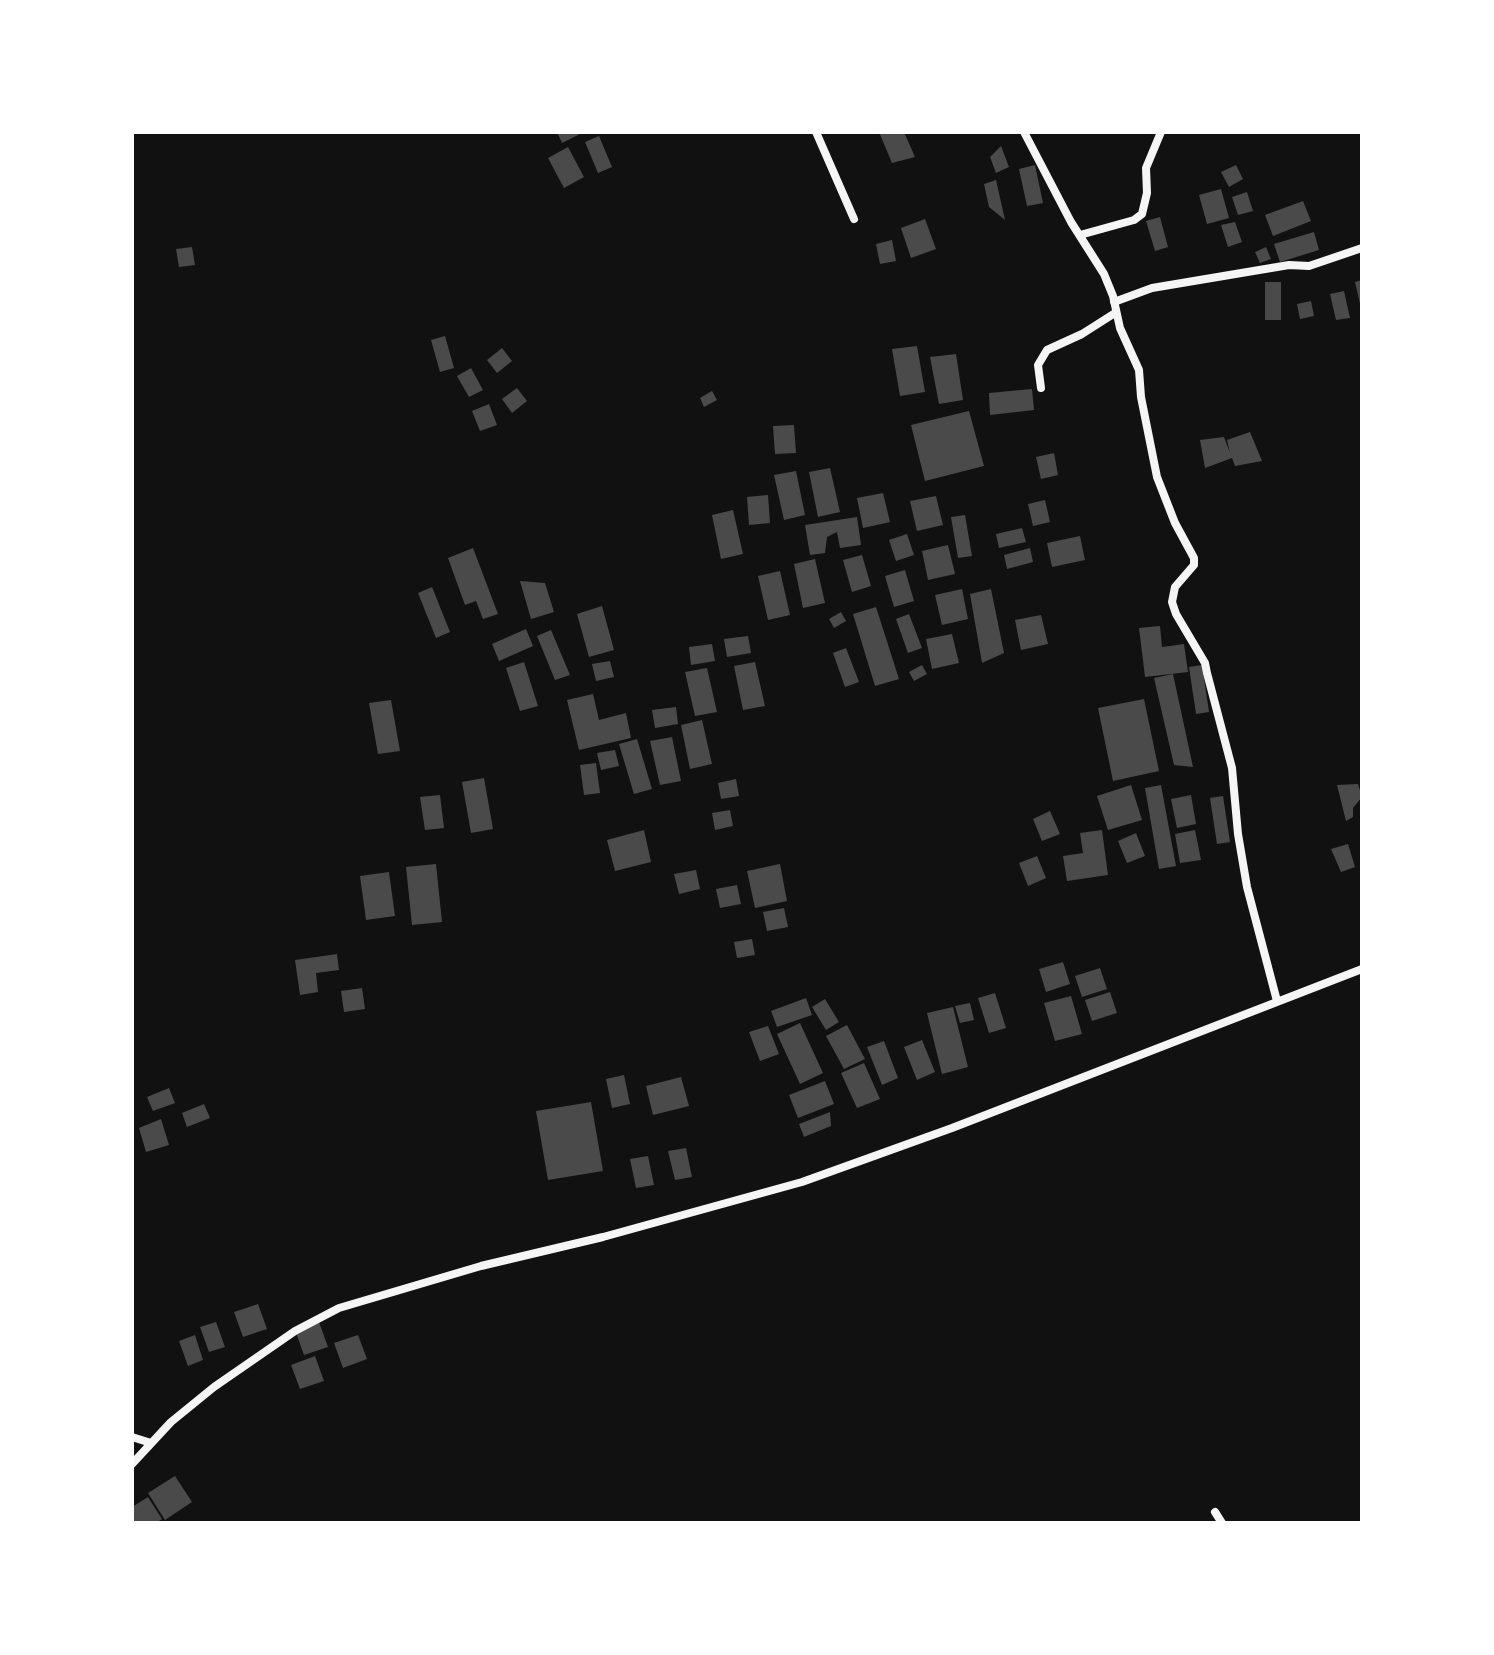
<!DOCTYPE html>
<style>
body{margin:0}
#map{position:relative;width:1494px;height:1655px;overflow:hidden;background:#111;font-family:"Work Sans",sans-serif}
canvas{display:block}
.frame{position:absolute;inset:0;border:134px solid #fff;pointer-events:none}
</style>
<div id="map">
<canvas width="1494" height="1655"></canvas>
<div class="frame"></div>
</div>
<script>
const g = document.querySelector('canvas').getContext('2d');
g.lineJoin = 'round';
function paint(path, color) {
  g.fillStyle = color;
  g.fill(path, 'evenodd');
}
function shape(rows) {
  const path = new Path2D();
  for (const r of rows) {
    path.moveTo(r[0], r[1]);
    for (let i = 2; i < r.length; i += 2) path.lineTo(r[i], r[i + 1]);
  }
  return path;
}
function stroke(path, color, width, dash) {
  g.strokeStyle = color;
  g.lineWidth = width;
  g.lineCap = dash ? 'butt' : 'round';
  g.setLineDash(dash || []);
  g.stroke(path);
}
paint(shape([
 [557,132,584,132,562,143],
 [879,132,904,132,915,157,892,163],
 [599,136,612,167,598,173,585,142],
 [1001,146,1009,167,996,173,990,157],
 [568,147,584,177,564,188,548,158],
 [1035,165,1043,203,1027,206,1019,169],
 [1236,165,1243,179,1229,187,1221,172],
 [996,180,1005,220,989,207,984,184],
 [1221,189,1229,218,1207,224,1199,195],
 [1247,192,1253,211,1238,215,1232,197],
 [1303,201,1311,221,1273,236,1265,215],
 [1160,217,1168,247,1155,251,1146,221],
 [925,219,936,249,911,258,901,228],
 [1235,222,1242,242,1228,247,1221,225],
 [1314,232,1319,250,1280,262,1274,244],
 [892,240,896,261,880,264,876,244],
 [192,247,195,265,179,267,176,249],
 [1266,247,1271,259,1260,263,1255,252],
 [1362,280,1362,308,1361,308,1355,282],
 [1265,282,1281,282,1281,320,1265,320],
 [1344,291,1350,318,1336,320,1330,294],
 [1311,301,1314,316,1300,319,1297,304],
 [445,336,454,368,440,372,431,340],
 [917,346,925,392,900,396,892,349],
 [502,348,512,361,497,373,487,360],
 [956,354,963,400,939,404,930,357],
 [471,368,483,390,469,397,457,376],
 [517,388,527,401,512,413,502,399],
 [1032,389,1034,410,990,415,989,393],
 [712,391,717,400,704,407,700,398],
 [489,404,497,425,480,431,472,411],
 [969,411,984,466,925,481,911,425],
 [794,425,796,453,775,454,773,426],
 [1250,432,1262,461,1235,466,1232,458,1205,468,1200,440,1224,437,1230,453,1227,440],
 [1054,453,1058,475,1041,479,1036,457],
 [830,468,840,512,818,517,809,472],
 [796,471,805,515,784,520,774,475],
 [883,493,890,522,863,528,857,498],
 [768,495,770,523,749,525,747,497],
 [936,496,943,525,917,531,910,501],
 [1045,500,1050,522,1033,526,1028,504],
 [733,510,743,554,721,559,712,515],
 [965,515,972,556,958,558,951,517],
 [857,517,861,545,840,548,837,532,827,537,825,553,810,555,805,525],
 [1022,528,1026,542,999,548,996,534],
 [907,534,914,555,896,561,889,540],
 [1080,536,1085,560,1052,567,1047,543],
 [948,545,955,574,928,580,922,551],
 [473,548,498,614,483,619,476,601,465,605,448,558],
 [1030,548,1033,562,1007,569,1004,555],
 [862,555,871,586,852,592,843,560],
 [815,559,825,603,803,608,794,564],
 [905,570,914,601,894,607,885,576],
 [780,571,790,615,768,620,758,576],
 [520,581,545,583,554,612,531,619],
 [432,587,450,632,436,638,418,593],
 [962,589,968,619,942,625,935,595],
 [991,589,1004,653,982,663,970,594],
 [602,606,614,650,589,657,577,614],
 [876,607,899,679,875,686,853,614],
 [841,612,846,621,834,628,829,619],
 [909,614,922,648,908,653,896,619],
 [1041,615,1048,644,1021,650,1015,620],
 [1160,626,1162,647,1184,644,1188,672,1145,677,1139,628],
 [526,629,533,646,499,661,492,644],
 [551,630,570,675,555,680,537,636],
 [952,634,959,663,932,669,926,639],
 [748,636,751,653,727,657,724,639],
 [712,644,715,661,691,665,689,647],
 [846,648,859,682,845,687,833,653],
 [610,661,614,677,596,681,592,664],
 [524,662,538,706,520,711,506,668],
 [755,662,765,706,743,710,734,666],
 [922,665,927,674,914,681,909,672],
 [1202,665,1209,712,1196,714,1189,667],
 [707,668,717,712,695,716,685,672],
 [1173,674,1193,767,1174,765,1154,678],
 [593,694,599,720,626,713,631,738,579,750,567,700],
 [1144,699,1159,771,1113,781,1098,708],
 [391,700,400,751,378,754,369,703],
 [676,707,678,724,655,728,652,710],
 [702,720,712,764,690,769,681,725],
 [672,737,681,781,660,785,650,741],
 [637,739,652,789,634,794,619,744],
 [615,750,619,766,601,770,597,753],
 [596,763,600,793,584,795,580,765],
 [484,778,493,829,471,833,462,782],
 [736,779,739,796,721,799,718,783],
 [1358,784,1362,797,1353,808,1353,817,1346,821,1337,785],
 [1131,785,1142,820,1108,830,1097,796],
 [1161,785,1176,866,1159,869,1145,788],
 [440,795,444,828,425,830,420,797],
 [1191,795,1196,824,1177,828,1171,799],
 [1223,796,1230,842,1217,844,1210,798],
 [730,810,733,826,715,830,712,813],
 [1050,811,1060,834,1042,841,1033,819],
 [644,830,651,862,615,871,607,840],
 [1102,830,1108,875,1067,881,1063,856,1083,853,1080,833],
 [1195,830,1201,860,1180,863,1175,834],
 [1136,833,1145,856,1127,863,1118,841],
 [1348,844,1355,867,1341,872,1331,849],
 [1037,856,1046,878,1028,886,1019,863],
 [436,864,442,922,412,925,406,867],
 [780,864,787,901,755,908,747,871],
 [696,870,700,889,679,894,674,874],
 [389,872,395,916,366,920,360,876],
 [737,885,741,904,720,908,716,889],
 [784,908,788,927,767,931,763,912],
 [752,939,755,955,737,958,734,942],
 [337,954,339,970,316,973,318,992,300,995,295,960],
 [1063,962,1070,984,1046,992,1039,969],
 [1100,968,1107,989,1082,997,1075,976],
 [362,988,365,1009,344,1012,341,991],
 [1110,992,1117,1013,1092,1021,1085,1000],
 [995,993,1006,1028,989,1033,978,998],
 [1071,996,1082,1034,1055,1041,1044,1003],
 [806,998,812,1015,777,1027,771,1011],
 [825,999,839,1022,826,1030,812,1007],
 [970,1003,974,1020,960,1023,955,1006],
 [953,1007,968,1067,942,1074,927,1013],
 [800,1023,823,1073,800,1084,777,1034],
 [847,1025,865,1059,844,1069,826,1036],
 [768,1026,779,1054,760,1061,749,1032],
 [922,1040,935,1072,917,1080,904,1047],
 [884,1041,898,1078,882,1085,867,1047],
 [864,1063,880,1099,857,1108,841,1073],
 [624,1075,630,1104,612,1108,606,1079],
 [681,1077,689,1106,653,1115,646,1086],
 [825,1081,834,1104,798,1118,789,1095],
 [169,1088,175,1103,153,1111,147,1097],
 [591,1102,603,1171,548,1180,536,1111],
 [204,1104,210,1118,187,1127,182,1113],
 [830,1112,831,1126,804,1137,799,1124],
 [161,1119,169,1145,146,1152,139,1128],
 [686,1148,692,1177,675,1180,668,1151],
 [648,1156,654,1185,636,1188,630,1159],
 [258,1304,267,1329,243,1337,234,1312],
 [216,1322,225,1347,209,1352,200,1327],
 [319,1322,328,1347,304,1355,295,1330],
 [195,1335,203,1360,188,1366,179,1341],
 [358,1335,367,1359,343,1368,334,1343],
 [315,1356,324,1381,300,1389,291,1365],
 [175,1476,192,1502,165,1520,148,1493],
 [148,1497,162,1519,156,1523,132,1523,132,1507]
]), '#4a4a4a');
stroke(shape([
 [816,132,854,219],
 [1024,132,1071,222,1104,274,1113,296,1120,328,1139,370,1141,397,1157,477,1175,523,1194,558,1194,565,1175,587,1172,602,1176,614,1205,663,1207,673,1232,768,1238,834,1247,887,1277,1001],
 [1080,235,1134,220,1142,214,1147,193,1146,168,1161,132],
 [1114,302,1152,288,1289,265,1309,266,1362,248],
 [1041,388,1038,365,1047,350,1082,334,1115,313],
 [132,1437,151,1443],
 [132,1464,171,1422,214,1387,295,1331,339,1308,481,1266,603,1237,802,1182,952,1128,1362,969],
 [1215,1512,1222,1523]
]), '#f5f5f5', 8);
</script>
